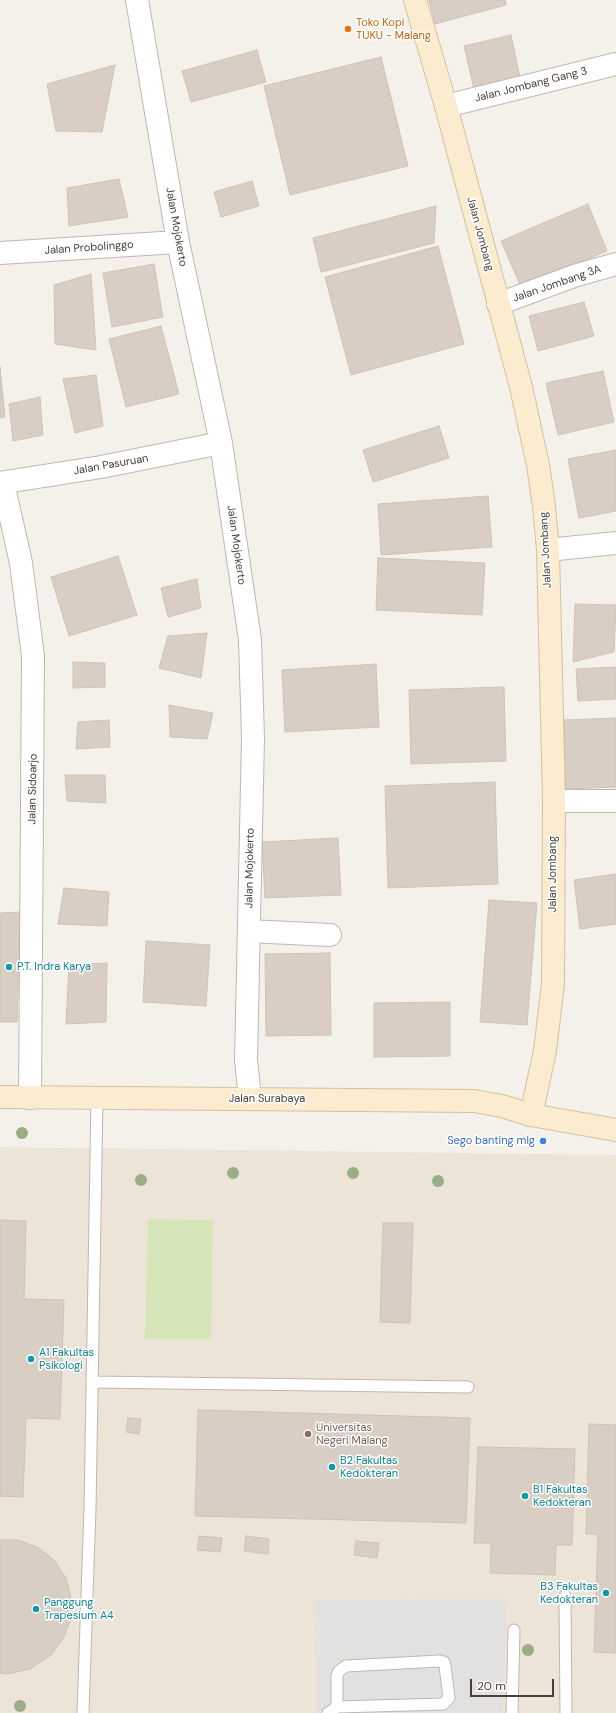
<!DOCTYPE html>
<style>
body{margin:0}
#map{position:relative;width:616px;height:1713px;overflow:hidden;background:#f4f1eb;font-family:"DM Sans",sans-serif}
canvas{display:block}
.scale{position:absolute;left:470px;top:1679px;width:84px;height:18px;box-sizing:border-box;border:2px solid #484139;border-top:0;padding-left:5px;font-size:12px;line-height:14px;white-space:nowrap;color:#484139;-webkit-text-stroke:3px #fff;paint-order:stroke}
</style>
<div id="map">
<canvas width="616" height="1713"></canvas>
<div class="scale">20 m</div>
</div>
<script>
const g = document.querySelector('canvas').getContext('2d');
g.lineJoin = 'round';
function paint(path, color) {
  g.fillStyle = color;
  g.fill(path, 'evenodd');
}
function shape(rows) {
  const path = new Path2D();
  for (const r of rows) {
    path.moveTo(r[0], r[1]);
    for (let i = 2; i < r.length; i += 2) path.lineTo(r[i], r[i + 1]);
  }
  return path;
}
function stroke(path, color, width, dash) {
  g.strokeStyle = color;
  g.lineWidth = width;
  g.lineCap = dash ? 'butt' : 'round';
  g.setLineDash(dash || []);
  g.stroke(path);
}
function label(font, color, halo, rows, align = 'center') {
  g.font = font + ' "DM Sans",sans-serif';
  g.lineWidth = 3;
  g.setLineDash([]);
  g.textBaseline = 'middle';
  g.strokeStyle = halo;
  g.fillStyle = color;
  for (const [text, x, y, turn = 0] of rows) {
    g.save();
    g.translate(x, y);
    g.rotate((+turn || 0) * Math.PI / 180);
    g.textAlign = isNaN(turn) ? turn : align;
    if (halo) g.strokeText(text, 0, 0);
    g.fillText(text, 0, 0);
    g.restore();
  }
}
paint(shape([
 [0,1147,616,1155,616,1713,0,1713]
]), '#ece4d6');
paint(shape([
 [148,1219,213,1220,211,1339,145,1339]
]), '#d5e5b8');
paint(shape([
 [507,1599,503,1713,316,1713,315,1600]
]), '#e3e1df');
const building = shape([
 [429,0,505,0,506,5,435,24,429,0],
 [511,35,520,78,474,89,464,46,511,35],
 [257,50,266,82,191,102,182,71,257,50],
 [381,57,408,166,290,195,264,86,381,57],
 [115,65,102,132,56,131,47,84,115,65],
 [119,179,128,217,69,226,67,188,119,179],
 [252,181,259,206,221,217,214,192,252,181],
 [588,204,607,251,521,287,501,241,588,204],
 [436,206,434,243,321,272,313,238,436,206],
 [438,246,464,344,351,375,325,277,438,246],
 [154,264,163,317,112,327,103,273,154,264],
 [91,274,96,350,55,344,54,285,91,274],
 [584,302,594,336,538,351,529,316,584,302],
 [161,326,179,394,126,407,109,339,161,326],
 [0,367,5,417,0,418,0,367],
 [603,371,614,422,558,435,546,383,603,371],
 [96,375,103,426,75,433,63,379,96,375],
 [40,397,43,435,13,441,9,404,40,397],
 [439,426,449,458,373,482,363,450,439,426],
 [616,450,616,511,579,518,568,459,616,450],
 [488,496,492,547,381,555,378,504,488,496],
 [118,556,137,615,69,636,51,577,118,556],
 [378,558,485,563,482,615,376,610,378,558],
 [197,579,201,608,168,617,161,588,197,579],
 [575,604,616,605,614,652,573,662,575,604],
 [207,633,201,678,159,668,168,636,207,633],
 [73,662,105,663,105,687,73,688,73,662],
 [376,664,379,727,285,732,282,670,376,664],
 [616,667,616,699,578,701,576,669,616,667],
 [504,687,506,761,411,764,409,690,504,687],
 [169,705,213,713,207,739,170,737,169,705],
 [616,718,616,787,565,789,564,720,616,718],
 [109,720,110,747,76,749,78,722,109,720],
 [65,775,105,775,106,803,67,801,65,775],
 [495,782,498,884,388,888,385,786,495,782],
 [338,838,341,895,265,898,262,842,338,838],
 [616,874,616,924,580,929,574,880,616,874],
 [64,888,109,892,107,926,58,924,64,888],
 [489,900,537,903,527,1025,480,1022,489,900],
 [20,912,17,1022,0,1022,0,913,20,912],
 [146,941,210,945,206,1006,143,1002,146,941],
 [330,953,331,1035,266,1036,265,954,330,953],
 [107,963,106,1022,66,1024,69,965,107,963],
 [450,1002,450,1056,374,1057,374,1003,450,1002],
 [0,1220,26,1221,24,1299,64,1300,60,1419,26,1418,23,1497,0,1496,0,1220],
 [383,1223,413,1223,410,1323,380,1322,383,1223],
 [198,1410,470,1418,466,1523,195,1516,198,1410],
 [128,1418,141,1419,139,1434,126,1432,128,1418],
 [589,1424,616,1425,616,1653,594,1652,598,1534,586,1534,589,1424],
 [478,1447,575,1449,572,1545,556,1545,555,1575,490,1573,491,1543,474,1543,478,1447],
 [199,1536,222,1538,220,1552,197,1550,199,1536],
 [246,1536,269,1539,268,1554,244,1551,246,1536],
 [0,1540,17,1540,37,1547,54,1560,66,1578,71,1598,71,1619,63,1639,50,1656,30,1669,7,1674,0,1673,0,1540],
 [356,1541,379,1543,377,1558,354,1555,356,1541]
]);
paint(building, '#d8cec4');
stroke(building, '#cfc3b5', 1);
const lane = shape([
 [92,1382,468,1387],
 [565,1596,566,1713],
 [83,1713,90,1508,97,1099],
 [328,1713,337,1707,443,1704,449,1698,445,1666,444,1662,440,1661,346,1666,339,1671,337,1676,337,1707],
 [512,1713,514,1630]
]);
const street = shape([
 [137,0,178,242,221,443,250,640,253,738,246,1060,250,1098],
 [446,106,616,64],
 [0,253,178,242],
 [498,304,577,275,616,264],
 [0,483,101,467,221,443],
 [3,483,21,563,33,656,30,1098],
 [548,550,616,543],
 [554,801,616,801],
 [249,931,330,935]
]);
const secondary = shape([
 [415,0,446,106,521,387,538,465,544,506,548,550,554,801,553,983,545,1051,531,1115],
 [0,1097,474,1101,502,1106,531,1115,616,1130]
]);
stroke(lane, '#bfb7ae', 13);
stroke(street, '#bfb7ae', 24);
stroke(secondary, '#d3c1a0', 24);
stroke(lane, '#fff', 11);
stroke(street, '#fff', 22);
stroke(secondary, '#fbeccf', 22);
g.fillStyle = '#9aad84';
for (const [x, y] of [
 [22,1133],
 [233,1173],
 [353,1173],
 [141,1180],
 [438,1181],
 [528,1650],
 [20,1706]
]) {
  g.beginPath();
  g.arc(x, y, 6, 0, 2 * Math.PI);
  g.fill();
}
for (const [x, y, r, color] of [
 [348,29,4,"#e8710a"],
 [9,967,4,"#0f9aa8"],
 [543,1141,4,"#3f7fe0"],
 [31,1359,4,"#0f9aa8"],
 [308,1434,4,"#8d6e63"],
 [332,1467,4,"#0f9aa8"],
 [525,1496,4,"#0f9aa8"],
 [606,1593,4,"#0f9aa8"],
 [36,1609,4,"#0f9aa8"]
]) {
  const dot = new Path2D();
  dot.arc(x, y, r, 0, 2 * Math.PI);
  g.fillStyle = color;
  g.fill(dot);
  stroke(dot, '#fff', 1.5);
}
label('11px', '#c56008', '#fff', [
 ["Toko Kopi",356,23],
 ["TUKU - Malang",356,36]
], 'left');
label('11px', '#484139', '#fff', [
 ["Jalan Jombang Gang 3",531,85,-14],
 ["Jalan Mojokerto",176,227,80],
 ["Jalan Jombang",480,234,75],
 ["Jalan Probolinggo",89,248,-4],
 ["Jalan Jombang 3A",557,284,-19],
 ["Jalan Pasuruan",111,465,-10],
 ["Jalan Mojokerto",236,545,82],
 ["Jalan Jombang",546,550,-93],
 ["Jalan Sidoarjo",33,789,-89],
 ["Jalan Mojokerto",250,868,-89],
 ["Jalan Jombang",553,874,-90],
 ["Jalan Surabaya",267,1099]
]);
label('11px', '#0d838f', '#fff', [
 ["P.T. Indra Karya",17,967],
 ["A1 Fakultas",39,1353],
 ["Psikologi",39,1366],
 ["B2 Fakultas",340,1461],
 ["Kedokteran",340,1474],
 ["B1 Fakultas",533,1490],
 ["Kedokteran",533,1503],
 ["B3 Fakultas",598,1587,"right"],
 ["Kedokteran",598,1600,"right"],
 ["Panggung",44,1603],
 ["Trapesium A4",44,1616]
], 'left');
label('11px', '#366cbe', '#fff', [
 ["Sego banting mlg",535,1141]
], 'right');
label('11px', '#785e54', '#fff', [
 ["Universitas",316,1428],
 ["Negeri Malang",316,1441]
], 'left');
</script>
